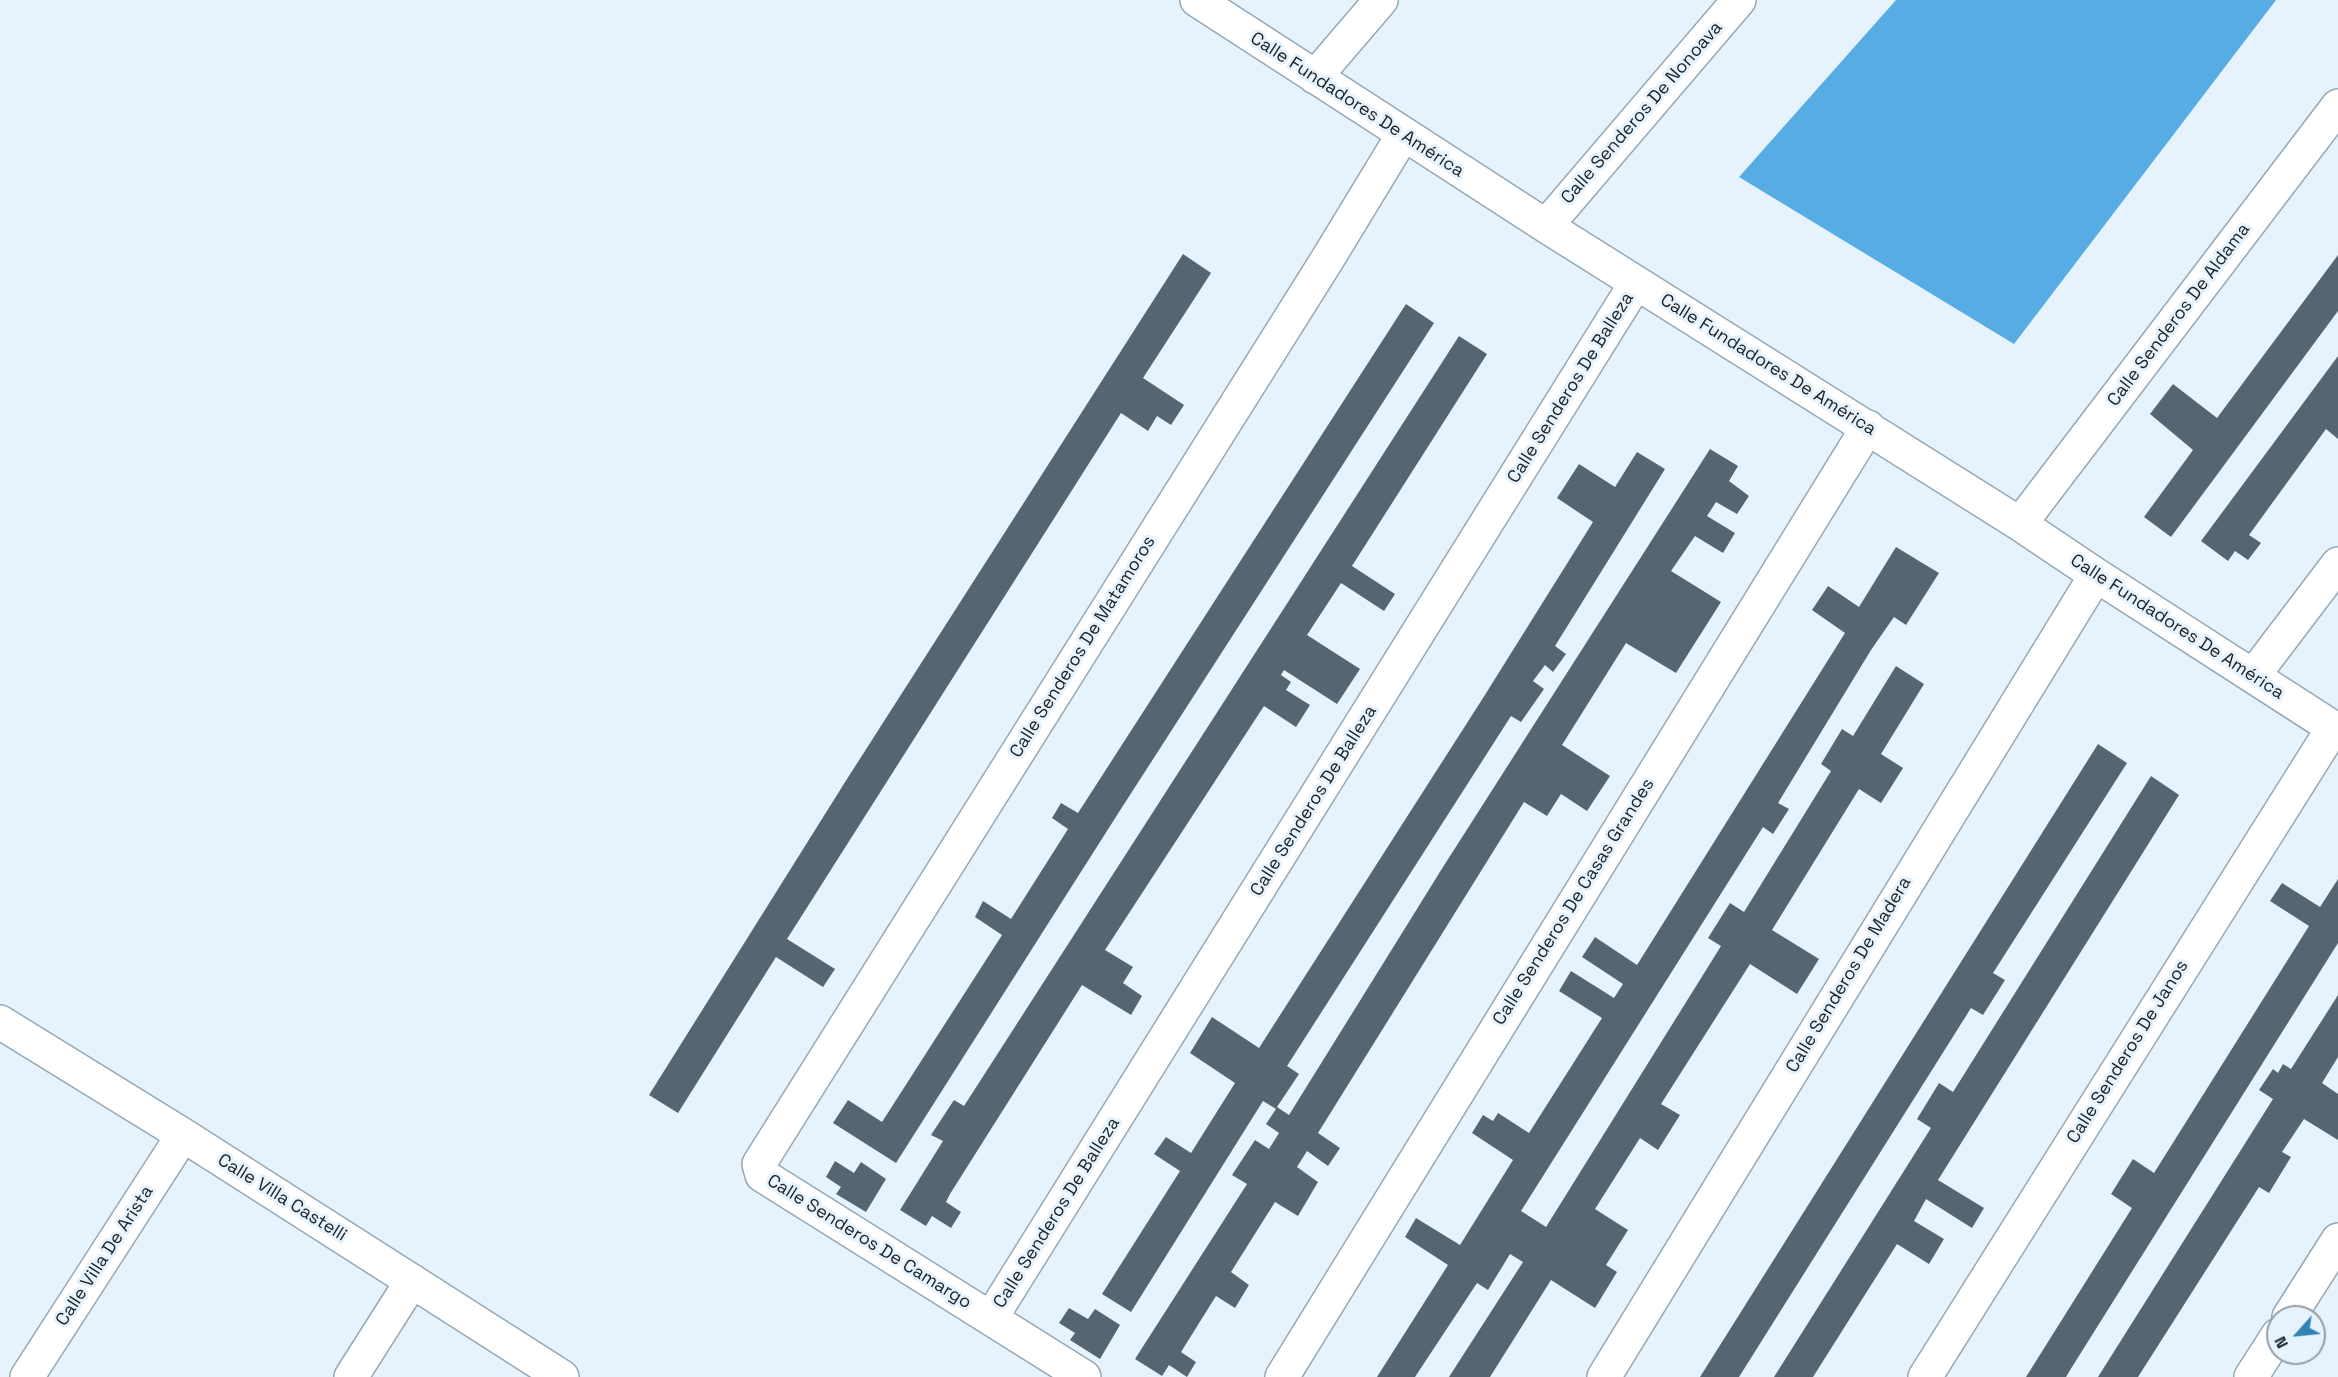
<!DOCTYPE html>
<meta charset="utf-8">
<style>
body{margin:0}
#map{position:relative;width:2338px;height:1377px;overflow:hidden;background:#e7f3fc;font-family:"Space Grotesk",sans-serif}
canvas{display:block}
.north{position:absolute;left:2266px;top:1305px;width:60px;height:60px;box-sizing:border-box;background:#e7f3fc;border:2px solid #959fa7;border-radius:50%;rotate:243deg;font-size:16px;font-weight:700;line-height:24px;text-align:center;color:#1b2227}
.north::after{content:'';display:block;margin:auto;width:21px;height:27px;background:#3283b4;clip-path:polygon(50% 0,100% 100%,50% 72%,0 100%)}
</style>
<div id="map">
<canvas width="2338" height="1377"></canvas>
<div class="north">N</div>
</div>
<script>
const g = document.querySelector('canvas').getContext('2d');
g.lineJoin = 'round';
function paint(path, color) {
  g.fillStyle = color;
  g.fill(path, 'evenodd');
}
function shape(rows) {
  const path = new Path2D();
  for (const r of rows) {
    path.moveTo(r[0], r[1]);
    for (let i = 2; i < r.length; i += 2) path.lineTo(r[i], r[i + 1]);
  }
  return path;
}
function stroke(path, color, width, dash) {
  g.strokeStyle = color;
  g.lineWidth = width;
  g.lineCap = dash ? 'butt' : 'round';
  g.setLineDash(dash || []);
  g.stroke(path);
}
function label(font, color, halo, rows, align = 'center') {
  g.font = font + ' "Space Grotesk",sans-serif';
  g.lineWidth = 6;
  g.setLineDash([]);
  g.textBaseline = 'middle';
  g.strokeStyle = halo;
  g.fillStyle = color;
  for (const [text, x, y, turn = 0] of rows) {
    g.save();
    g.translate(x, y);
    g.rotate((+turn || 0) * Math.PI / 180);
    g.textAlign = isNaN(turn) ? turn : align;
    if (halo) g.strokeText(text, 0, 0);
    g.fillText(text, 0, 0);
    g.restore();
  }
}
paint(shape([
 [1896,0,2276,0,2014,344,1739,177]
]), '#57ace3');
paint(shape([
 [1183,254,1211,273,1143,378,1184,405,1171,425,1157,416,1148,431,1121,413,787,939,835,969,823,987,776,957,678,1113,649,1095,847,779],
 [2338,255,2338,311,2171,537,2144,517,2193,450,2150,414,2173,384,2217,418],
 [1406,304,1434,323,1119,812,896,1163,833,1123,848,1100,882,1122,1002,935,975,917,983,901,1011,919,1068,829,1052,818,1061,803,1078,813],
 [1459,336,1487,354,1352,566,1395,594,1384,611,1341,583,1307,635,1360,669,1337,704,1284,670,1281,675,1291,682,1286,690,1310,705,1296,727,1264,706,1105,950,1133,967,1123,983,1142,996,1131,1015,1082,985,950,1194,946,1202,961,1212,951,1228,932,1216,926,1226,900,1210,943,1141,931,1135,954,1100,964,1106],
 [2338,356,2338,439,2326,429,2249,535,2261,543,2248,560,2235,551,2228,561,2201,541],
 [1710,449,1738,466,1729,481,1749,496,1737,514,1716,502,1707,516,1735,533,1723,553,1695,536,1671,571,1721,602,1676,673,1626,643,1562,745,1610,776,1587,811,1561,794,1547,816,1524,802,1318,1133,1340,1148,1328,1166,1307,1151,1297,1167,1318,1182,1298,1216,1275,1202,1231,1272,1249,1285,1235,1308,1216,1296,1181,1352,1196,1362,1187,1377,1169,1365,1162,1376,1135,1359,1247,1184,1232,1175,1255,1140,1269,1149,1279,1133,1266,1124,1276,1109,1263,1101,1131,1312,1102,1294,1180,1171,1154,1154,1166,1137,1191,1153,1235,1083,1190,1053,1212,1017,1259,1048,1483,698,1593,522,1557,498,1579,464,1615,487,1637,452,1665,469,1555,646,1566,654,1553,672,1545,665,1533,681,1544,689,1521,722,1511,716,1287,1066,1299,1074,1277,1107,1289,1115,1443,867],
 [1896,547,1939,573,1906,625,1894,617,1871,650,1778,803,1789,809,1773,834,1763,827,1521,1211,1546,1227,1721,946,1708,938,1730,903,1744,912,1831,771,1821,764,1842,729,1853,736,1896,666,1924,684,1881,754,1903,768,1881,803,1859,789,1772,930,1819,959,1797,994,1750,964,1661,1104,1680,1115,1658,1150,1640,1138,1595,1209,1628,1230,1606,1265,1617,1272,1595,1308,1551,1280,1490,1377,1449,1377,1523,1262,1510,1254,1488,1290,1477,1283,1415,1377,1377,1377,1448,1265,1405,1237,1416,1218,1460,1245,1513,1160,1472,1133,1483,1115,1493,1121,1498,1113,1529,1133,1602,1018,1559,991,1571,971,1614,998,1623,984,1582,957,1595,937,1637,965,1845,633,1812,610,1828,586,1859,607],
 [2098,744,2127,763,1993,973,2005,980,1983,1015,1971,1008,1739,1377,1700,1377],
 [2151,776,2179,795,1938,1180,1984,1208,1972,1228,1926,1199,1914,1221,1944,1239,1929,1264,1897,1244,1813,1377,1774,1377,1931,1128,1917,1119,1939,1083,1953,1092],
 [2338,879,2338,943,2072,1367,2066,1377,2026,1377,2132,1208,2111,1194,2133,1159,2154,1173,2309,926,2270,901,2282,883,2320,907],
 [2338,995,2338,1057,2322,1083,2338,1094,2338,1140,2304,1119,2282,1152,2291,1157,2269,1193,2259,1187,2138,1377,2098,1377,2273,1099,2259,1090,2273,1069,2278,1073,2283,1064,2291,1069],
 [835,1161,854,1173,861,1162,886,1179,866,1212,836,1194,841,1187,826,1177],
 [1069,1308,1088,1319,1095,1309,1120,1325,1100,1359,1070,1340,1075,1333,1059,1323]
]), '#556672');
const minor = shape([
 [1197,0,1546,226,2020,524,2096,575,2338,731],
 [1315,77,1381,0],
 [1546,226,1739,0],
 [2020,524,2338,106],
 [2253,676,2338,564],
 [0,1022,183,1135,562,1377],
 [2289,1317,2338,1240],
 [991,1318,1636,283],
 [27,1377,183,1135],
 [351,1377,412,1281],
 [1084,1377,762,1175,759,1164,1327,260,1403,135],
 [1282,1377,1868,427],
 [1604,1377,2096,575],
 [1925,1377,2333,728],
 [2251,1377,2278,1335]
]);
stroke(minor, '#95a8b5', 36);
stroke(minor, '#fff', 33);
label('18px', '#1b2227', '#e7f3fc', [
 ["Calle Fundadores De América",1357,105,33],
 ["Calle Senderos De Nonoava",1642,113,-49],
 ["Calle Senderos De Aldama",2179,315,-53],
 ["Calle Fundadores De América",1768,365,32],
 ["Calle Senderos De Balleza",1571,388,-58],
 ["Calle Fundadores De América",2177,627,33],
 ["Calle Senderos De Matamoros",1083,647,-58],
 ["Calle Senderos De Balleza",1314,801,-58],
 ["Calle Senderos De Casas Grandes",1574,902,-58],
 ["Calle Senderos De Madera",1849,975,-59],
 ["Calle Senderos De Janos",2128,1052,-58],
 ["Calle Villa Castelli",282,1198,32],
 ["Calle Senderos De Balleza",1057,1213,-58],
 ["Calle Senderos De Camargo",869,1242,32],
 ["Calle Villa De Arista",105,1256,-57]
]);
</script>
